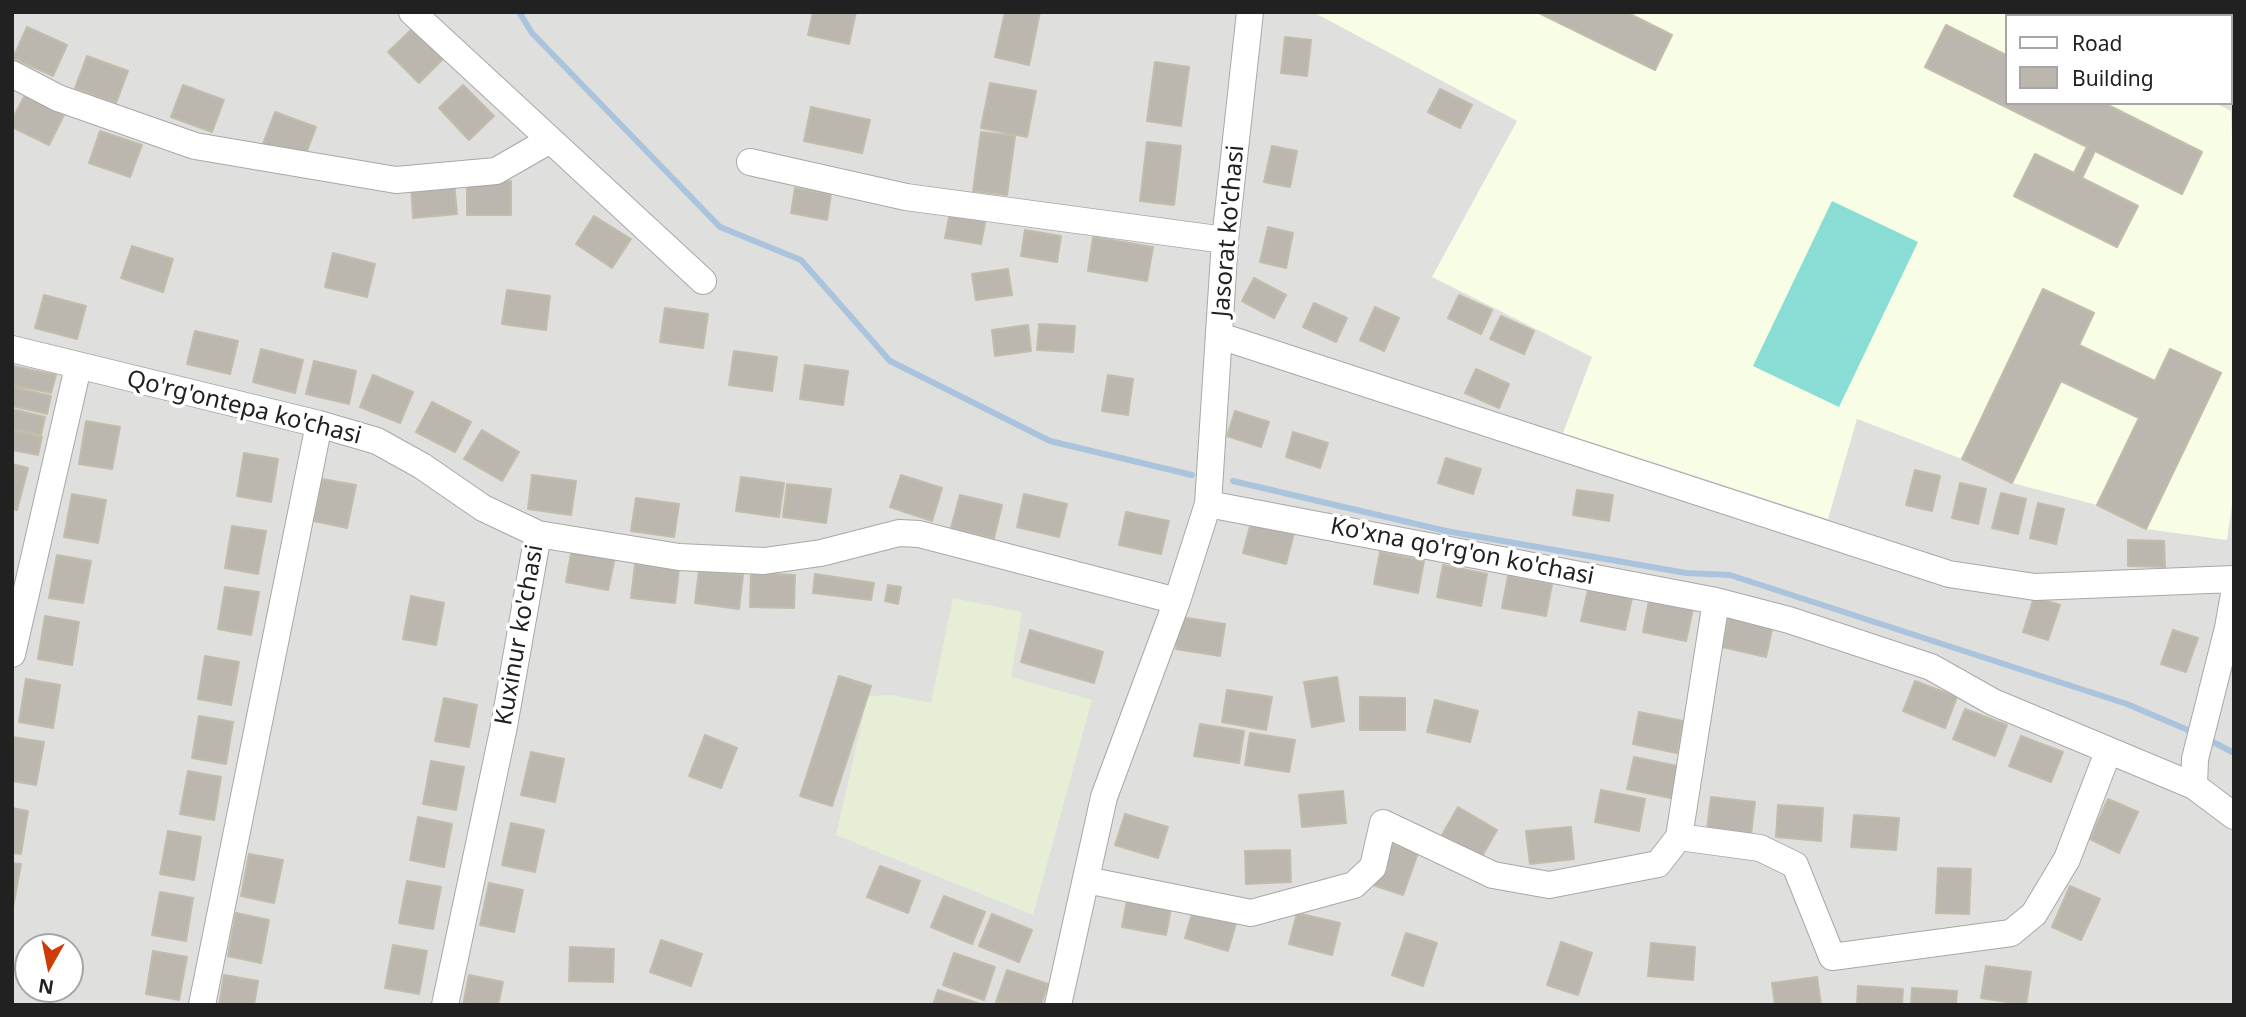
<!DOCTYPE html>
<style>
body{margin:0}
#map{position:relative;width:2246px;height:1017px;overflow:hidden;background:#f1f1e9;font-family:"Noto Sans",sans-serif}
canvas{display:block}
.frame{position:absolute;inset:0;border:14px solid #212121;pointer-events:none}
.legend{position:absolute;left:2005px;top:14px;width:228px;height:91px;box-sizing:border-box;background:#fff;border:2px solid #a6a6a6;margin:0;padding:9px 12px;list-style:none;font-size:21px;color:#212121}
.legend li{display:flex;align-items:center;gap:14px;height:35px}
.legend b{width:35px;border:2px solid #a6a6a6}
.north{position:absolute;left:14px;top:933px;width:70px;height:70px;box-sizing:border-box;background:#fff;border:2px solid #a6a6a6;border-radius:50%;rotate:189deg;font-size:19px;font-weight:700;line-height:28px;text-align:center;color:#212121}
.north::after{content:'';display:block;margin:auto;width:24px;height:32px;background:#cd3c06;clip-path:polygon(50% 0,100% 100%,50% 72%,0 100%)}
</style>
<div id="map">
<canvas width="2246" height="1017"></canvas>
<div class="frame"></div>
<ul class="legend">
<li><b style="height:9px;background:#fff"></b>Road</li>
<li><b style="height:19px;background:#bbb7ae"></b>Building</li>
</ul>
<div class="north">N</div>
</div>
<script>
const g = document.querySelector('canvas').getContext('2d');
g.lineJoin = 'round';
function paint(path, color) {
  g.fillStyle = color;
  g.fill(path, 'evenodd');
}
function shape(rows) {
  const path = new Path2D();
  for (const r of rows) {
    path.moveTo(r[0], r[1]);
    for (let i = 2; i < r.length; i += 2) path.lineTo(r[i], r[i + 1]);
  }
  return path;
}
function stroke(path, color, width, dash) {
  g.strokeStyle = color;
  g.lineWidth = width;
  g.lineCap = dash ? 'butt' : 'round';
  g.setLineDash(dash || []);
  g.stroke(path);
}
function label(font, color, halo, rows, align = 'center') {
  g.font = font + ' "Noto Sans",sans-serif';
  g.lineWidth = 7;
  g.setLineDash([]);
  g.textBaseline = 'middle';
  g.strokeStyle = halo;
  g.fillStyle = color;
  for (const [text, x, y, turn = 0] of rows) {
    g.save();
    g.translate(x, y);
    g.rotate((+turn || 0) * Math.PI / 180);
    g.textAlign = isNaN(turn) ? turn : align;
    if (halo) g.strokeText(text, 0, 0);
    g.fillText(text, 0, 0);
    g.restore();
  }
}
paint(shape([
 [12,12,2234,12,2234,1005,12,1005],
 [2006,16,2230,16,2230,103,2006,103],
 [28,947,70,947,70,989,28,989]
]), '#dfdfde');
paint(shape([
 [1313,12,2035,12,2042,16,2006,16,2006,103,2215,103,2231,111,2234,188,2234,490,2227,540,2146,529,2097,505,2012,483,1962,459,1857,419,1828,519,1563,433,1592,357,1432,277,1517,121]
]), '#f7fee5');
paint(shape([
 [953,598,1022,612,1011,677,1092,700,1033,915,836,835,868,696,891,695,931,703]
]), '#e6efd5');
paint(shape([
 [1832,201,1918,242,1839,407,1753,366]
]), '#8addd4');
stroke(shape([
 [519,12,532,33,720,227,801,260,890,361,1050,441,1192,475],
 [1233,481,1446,531,1686,573,1730,575,2127,704,2188,730],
 [2215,743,2234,753]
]), '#abc4dd', 6);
const building = shape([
 [813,12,856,12,849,44,808,35,813,12],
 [1005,12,1040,12,1029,65,995,57,1005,12],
 [1537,12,1626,12,1672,35,1655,70,1537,12],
 [1946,25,2006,55,2006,103,2104,103,2202,152,2182,194,2095,151,2082,178,2138,206,2117,247,2014,196,2035,154,2074,173,2087,147,1925,67,1946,25],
 [27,27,67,45,53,76,13,58,27,27],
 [413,28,443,59,419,83,388,52,413,28],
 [1285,37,1311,40,1307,76,1281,73,1285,37],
 [87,56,128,71,116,103,75,88,87,56],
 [1155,62,1189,67,1181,126,1147,121,1155,62],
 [990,83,1036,91,1027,137,981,128,990,83],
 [183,85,224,100,212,132,171,117,183,85],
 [463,85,494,116,469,140,439,108,463,85],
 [1440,89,1472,105,1460,128,1428,112,1440,89],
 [25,95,64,115,49,145,12,127,12,120,25,95],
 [811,107,870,120,862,153,804,141,811,107],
 [275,112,316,127,304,159,263,144,275,112],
 [100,131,142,145,130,177,89,163,100,131],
 [981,132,1015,136,1007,195,973,191,981,132],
 [1147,142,1181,146,1174,205,1140,201,1147,142],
 [1272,146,1297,151,1290,187,1264,182,1272,146],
 [454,181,457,214,413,218,411,184,454,181],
 [467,181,511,181,511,215,467,215,467,181],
 [795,188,831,194,827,220,791,213,795,188],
 [950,212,986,218,981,244,945,238,950,212],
 [594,216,631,239,612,268,576,244,594,216],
 [1268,227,1293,233,1286,268,1260,262,1268,227],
 [1025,230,1061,236,1057,262,1021,256,1025,230],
 [1093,237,1153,247,1147,281,1088,271,1093,237],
 [132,246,173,259,163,292,121,278,132,246],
 [333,253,375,264,367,297,325,287,333,253],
 [1008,269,1012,295,976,300,972,274,1008,269],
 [1254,278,1286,295,1274,318,1242,301,1254,278],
 [2043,289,2094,313,2079,345,2155,381,2170,349,2221,373,2146,529,2097,505,2139,418,2061,381,2012,483,1962,459,2043,289],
 [507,290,550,296,546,330,502,324,507,290],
 [44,295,86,306,77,339,35,328,44,295],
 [1459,295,1492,310,1481,334,1448,318,1459,295],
 [1314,303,1347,318,1336,342,1303,327,1314,303],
 [1375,307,1399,318,1384,351,1360,340,1375,307],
 [665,308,708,314,703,348,660,342,665,308],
 [1501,316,1534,331,1524,354,1490,339,1501,316],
 [1039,324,1075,326,1073,352,1037,350,1039,324],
 [1028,325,1031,351,995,356,992,330,1028,325],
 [195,331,238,341,230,374,187,364,195,331],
 [261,349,303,360,295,393,253,382,261,349],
 [734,351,777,357,772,391,729,385,734,351],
 [314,361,356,371,349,404,306,394,314,361],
 [805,365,848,371,843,405,800,399,805,365],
 [13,366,56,375,51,393,12,385,13,366],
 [1476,369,1509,384,1499,408,1465,393,1476,369],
 [373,375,413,392,400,423,360,407,373,375],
 [1108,375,1133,379,1128,415,1102,411,1108,375],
 [12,387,51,396,47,414,12,406,12,387],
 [432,402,471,422,455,452,416,432,432,402],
 [12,409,45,417,41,435,12,428,12,409],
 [1235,411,1269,422,1261,447,1227,436,1235,411],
 [86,421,120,427,112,469,79,464,86,421],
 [12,430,42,437,38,455,12,450,12,430],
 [482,430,519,452,502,481,464,459,482,430],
 [1293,432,1328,443,1320,468,1286,457,1293,432],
 [244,453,278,459,271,502,237,496,244,453],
 [1446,458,1481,469,1473,494,1438,483,1446,458],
 [12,464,28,468,17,510,12,509,12,464],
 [1915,470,1940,476,1932,511,1906,505,1915,470],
 [532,475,576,481,571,515,528,509,532,475],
 [901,475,942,488,932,521,890,507,901,475],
 [741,477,784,483,779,517,736,511,741,477],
 [322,479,356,485,347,528,314,521,322,479],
 [1960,483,1986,489,1978,524,1952,518,1960,483],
 [787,484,831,489,826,523,783,517,787,484],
 [1577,490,1613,495,1609,521,1573,515,1577,490],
 [2001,493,2026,499,2018,534,1992,528,2001,493],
 [72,494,106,500,98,543,64,537,72,494],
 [1024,494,1067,504,1059,537,1017,527,1024,494],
 [960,495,1002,505,994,538,951,528,960,495],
 [636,498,679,504,674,537,631,531,636,498],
 [2038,503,2064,509,2056,544,2030,538,2038,503],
 [1126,512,1169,521,1161,554,1119,545,1126,512],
 [1251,522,1294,533,1286,564,1243,553,1251,522],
 [232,526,266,531,258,574,225,568,232,526],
 [2128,540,2164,541,2165,567,2128,566,2128,540],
 [572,548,615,557,608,590,566,582,572,548],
 [1380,552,1424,561,1418,593,1374,584,1380,552],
 [57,555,91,561,83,603,49,598,57,555],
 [635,564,679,569,675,603,631,598,635,564],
 [1443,565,1487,574,1481,606,1437,597,1443,565],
 [699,570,743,575,739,609,695,603,699,570],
 [751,573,795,575,794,608,750,607,751,573],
 [815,574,874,583,871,600,813,593,815,574],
 [1508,576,1552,584,1546,616,1502,608,1508,576],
 [888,585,901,587,898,604,885,601,888,585],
 [225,587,259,592,251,635,218,629,225,587],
 [1588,590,1632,598,1625,630,1581,621,1588,590],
 [411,596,444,603,436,645,403,639,411,596],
 [2034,597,2060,605,2048,640,2023,632,2034,597],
 [1649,600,1693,609,1686,641,1643,632,1649,600],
 [45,616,79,622,72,665,38,659,45,616],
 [1729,616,1773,625,1766,657,1722,647,1729,616],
 [1181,617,1225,624,1220,656,1176,649,1181,617],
 [1030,630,1103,652,1094,683,1021,662,1030,630],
 [2173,630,2198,638,2186,672,2161,664,2173,630],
 [205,656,239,662,231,705,198,699,205,656],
 [839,676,871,686,832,806,800,796,839,676],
 [1337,677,1344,721,1312,727,1304,682,1337,677],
 [26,679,60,685,53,728,19,722,26,679],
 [1915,681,1957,697,1945,728,1903,711,1915,681],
 [1227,690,1272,697,1266,730,1222,722,1227,690],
 [1360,697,1405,698,1405,730,1360,730,1360,697],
 [444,698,477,705,469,747,435,741,444,698],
 [1435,700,1478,711,1470,742,1427,732,1435,700],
 [1965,709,2007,725,1995,756,1953,739,1965,709],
 [1639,712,1683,721,1677,753,1633,744,1639,712],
 [199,716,233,722,226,764,192,758,199,716],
 [1200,724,1244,731,1239,763,1194,756,1200,724],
 [1250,733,1295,740,1289,772,1245,765,1250,733],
 [705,735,737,748,721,788,689,776,705,735],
 [2021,736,2063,752,2051,782,2009,766,2021,736],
 [12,737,44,742,36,785,12,781,12,737],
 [531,752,564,759,555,802,521,795,531,752],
 [1634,757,1677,766,1671,798,1627,789,1634,757],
 [431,761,464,767,456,810,423,804,431,761],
 [188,771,221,777,214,820,180,814,188,771],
 [1601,790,1645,799,1639,831,1595,822,1601,790],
 [1343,791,1346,823,1302,827,1299,795,1343,791],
 [1711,797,1755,802,1751,834,1707,829,1711,797],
 [2108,799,2138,812,2119,853,2090,839,2108,799],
 [1778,805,1823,808,1821,841,1776,837,1778,805],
 [1458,807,1497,830,1481,858,1442,835,1458,807],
 [12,808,28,811,21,854,12,853,12,808],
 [1125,814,1168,827,1158,858,1115,845,1125,814],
 [1854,815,1899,818,1896,850,1851,847,1854,815],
 [418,817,452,824,444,867,410,860,418,817],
 [511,823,544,830,535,872,502,865,511,823],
 [1571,827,1574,859,1530,864,1526,831,1571,827],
 [168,831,201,837,194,880,160,874,168,831],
 [1387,842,1418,853,1403,895,1373,885,1387,842],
 [1290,850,1291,882,1246,884,1245,851,1290,850],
 [249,854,283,860,274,903,241,896,249,854],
 [12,863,21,864,13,907,12,907,12,863],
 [880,866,920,881,908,913,867,897,880,866],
 [1938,868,1971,869,1969,914,1936,913,1938,868],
 [407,881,441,887,433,929,399,923,407,881],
 [489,883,523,890,514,932,480,925,489,883],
 [2070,886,2100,899,2081,940,2052,927,2070,886],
 [160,892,193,898,186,941,152,935,160,892],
 [1128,895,1172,903,1166,935,1122,927,1128,895],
 [944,896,985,912,972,944,931,927,944,896],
 [1194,907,1237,920,1228,951,1185,938,1194,907],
 [236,913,269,920,261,963,228,956,236,913],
 [1297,913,1340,923,1332,955,1289,944,1297,913],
 [992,914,1032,930,1019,962,979,946,992,914],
 [1406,933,1437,943,1423,986,1392,975,1406,933],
 [661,940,702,954,691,986,650,972,661,940],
 [1561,942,1592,953,1578,995,1547,985,1561,942],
 [1651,943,1695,947,1693,980,1648,976,1651,943],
 [393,945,427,951,419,994,385,988,393,945],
 [570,947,614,949,613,982,569,981,570,947],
 [153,951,187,957,179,1000,146,994,153,951],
 [954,953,995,967,984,1000,943,985,954,953],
 [1986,966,2031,972,2026,1005,1981,998,1986,966],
 [1007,970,1048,984,1041,1005,996,1002,1007,970],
 [224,975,258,981,254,1005,219,1005,224,975],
 [469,975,503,982,498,1005,463,1005,469,975],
 [1817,977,1821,1005,1775,1005,1772,983,1817,977],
 [1858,986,1903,989,1902,1005,1857,1005,1858,986],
 [1912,988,1957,991,1956,1005,1911,1005,1912,988],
 [938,990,980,1004,979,1005,933,1005,938,990]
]);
paint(building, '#bbb7ae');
stroke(building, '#c3bcab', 2);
const minor = shape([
 [412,12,703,281],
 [2107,12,2116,16],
 [2230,61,2234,62],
 [12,74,58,98,195,146,396,180,496,171,550,140],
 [750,162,906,197,1225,240],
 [1220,336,1949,574,2035,587,2234,579],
 [12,349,319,424,377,441,422,466,483,508,538,534,679,557,764,561,821,553,899,533,919,534,1177,601],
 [1208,504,1716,601,1789,620,1931,667,1993,702,2194,786],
 [2234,594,2228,628,2195,759,2194,786,2234,816],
 [12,654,78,367],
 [1679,837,1760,848,1795,865,1832,957,2011,933,2034,914,2067,859,2108,752],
 [1086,880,1251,913,1354,885,1373,867,1383,823,1493,875,1549,885,1658,864,1679,837,1716,601],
 [202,1005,319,424],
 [445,1005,504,726,538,534],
 [1058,1005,1104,797,1177,601,1208,504,1225,240,1250,12]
]);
stroke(minor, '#a8a8a8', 28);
stroke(minor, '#fff', 26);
label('24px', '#212121', '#fff', [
 ["Jasorat ko'chasi",1229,231,-85],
 ["Qo'rg'ontepa ko'chasi",244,408,14],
 ["Ko'xna qo'rg'on ko'chasi",1462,552,11],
 ["Kuxinur ko'chasi",520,635,-80]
]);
</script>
